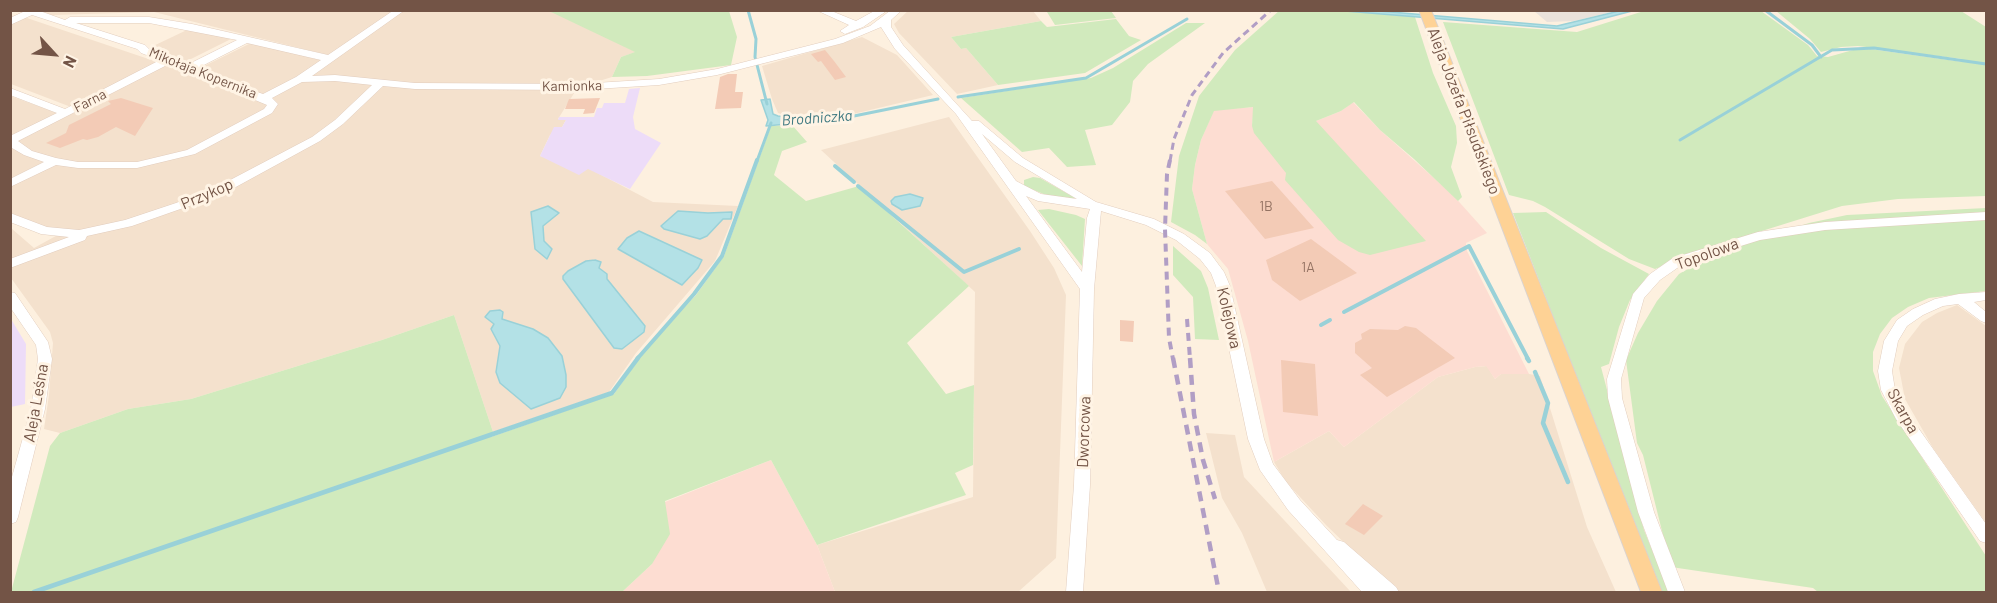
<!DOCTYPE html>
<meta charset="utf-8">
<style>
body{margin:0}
#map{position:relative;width:1997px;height:603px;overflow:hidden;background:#fdf0df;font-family:Barlow,sans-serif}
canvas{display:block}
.frame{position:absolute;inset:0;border:12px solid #735446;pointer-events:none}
.north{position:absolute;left:24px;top:24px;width:60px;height:60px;-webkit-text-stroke:4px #fff4e5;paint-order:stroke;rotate:116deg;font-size:16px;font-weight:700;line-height:24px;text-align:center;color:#735446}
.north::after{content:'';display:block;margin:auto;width:21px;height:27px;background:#735446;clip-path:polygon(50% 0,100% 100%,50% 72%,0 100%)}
</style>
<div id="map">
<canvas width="1997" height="603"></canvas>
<div class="frame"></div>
<div class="north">N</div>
</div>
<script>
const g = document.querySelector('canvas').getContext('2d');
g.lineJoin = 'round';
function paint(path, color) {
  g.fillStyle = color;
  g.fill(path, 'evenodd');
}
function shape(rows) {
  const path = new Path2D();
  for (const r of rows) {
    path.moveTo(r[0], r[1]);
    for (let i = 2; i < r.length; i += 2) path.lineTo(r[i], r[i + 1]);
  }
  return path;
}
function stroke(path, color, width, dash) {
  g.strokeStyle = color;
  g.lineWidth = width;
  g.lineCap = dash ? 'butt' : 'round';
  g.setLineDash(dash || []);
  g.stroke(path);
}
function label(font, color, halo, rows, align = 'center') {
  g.font = font + ' Barlow,sans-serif';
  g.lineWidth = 6;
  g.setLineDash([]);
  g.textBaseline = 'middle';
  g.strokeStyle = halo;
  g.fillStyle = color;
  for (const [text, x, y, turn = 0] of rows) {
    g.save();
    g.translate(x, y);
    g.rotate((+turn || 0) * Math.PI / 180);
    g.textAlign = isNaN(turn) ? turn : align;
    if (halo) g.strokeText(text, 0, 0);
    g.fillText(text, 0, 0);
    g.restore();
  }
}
paint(shape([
 [909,10,1033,11,1041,21,951,37,961,49,966,48,998,85,957,94,899,33,894,24],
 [36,11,552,11,636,52,621,57,612,77,596,82,581,82,558,119,566,120,562,127,550,135,540,156,588,168,653,202,738,206,715,261,636,353,609,392,493,432,454,315,382,340,191,399,128,409,60,433,44,429,49,395,53,343,50,332,11,278,11,228,34,248,63,232,46,229,11,213,10,96,60,114,71,107,11,84,11,23,24,17,190,73,251,43,320,60,328,55,154,12,52,15],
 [189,29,231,39,187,61,149,48],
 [862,37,897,55,933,95,849,115,790,117,778,113,772,99,762,66],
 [949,117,1030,231,1054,268,1066,295,1056,558,1018,592,835,592,817,545,973,497,975,292,821,150],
 [1957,305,1986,326,1986,523,1933,448,1905,399,1899,368,1905,344,1922,322,1937,313],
 [1487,366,1495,379,1501,374,1529,374,1540,376,1587,527,1616,592,1395,592,1326,525,1286,482,1274,462,1329,431,1344,447,1438,377,1475,367],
 [1206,433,1235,435,1244,477,1351,592,1267,592,1242,533,1222,498]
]), '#f4e1cd');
paint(shape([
 [1353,102,1380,130,1452,194,1487,233,1466,243,1467,251,1529,374,1501,374,1495,379,1486,366,1475,367,1438,377,1344,447,1329,431,1274,462,1248,341,1228,269,1207,244,1192,189,1195,165,1201,140,1214,110,1254,107,1252,126,1316,121,1341,111],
 [771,460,817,545,835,592,622,592,652,564,665,502]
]), '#fdddd2');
paint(shape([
 [1534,11,1616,11,1574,21,1547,22]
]), '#eae2db');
paint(shape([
 [640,88,633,117,635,129,661,143,630,189,588,169,579,175,540,156,554,127,562,127,566,120,558,120,559,117,594,117,597,108,602,108,604,103,625,103,629,89],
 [11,319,26,344,25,404,11,407]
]), '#eddcf8');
paint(shape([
 [1057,10,1111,11,1116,18,1055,25,1047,12],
 [1280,10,1345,11,1415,17,1433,73,1456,126,1457,143,1451,167,1462,197,1458,201,1414,159,1380,130,1354,102,1341,111,1316,121,1426,241,1370,255,1359,252,1338,240,1285,180,1286,173,1254,133,1252,126,1253,107,1214,111,1201,140,1195,165,1192,189,1207,244,1195,235,1171,222,1179,156,1199,96,1235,50],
 [585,11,729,11,737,37,731,65,647,76,612,77,621,57,635,52,551,12],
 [1644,11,1761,11,1808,45,1817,56,1828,57,1853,50,1870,49,1963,62,1962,59,1858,46,1841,47,1821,52,1810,39,1776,11,1961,11,1986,27,1986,196,1898,199,1842,206,1733,240,1655,269,1629,259,1545,207,1533,201,1509,195,1443,22,1577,32],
 [1116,19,1129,36,1141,40,1085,73,998,85,966,48,961,49,951,37,1041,21,1047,27],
 [1186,23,1205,23,1148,64,1133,81,1130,102,1112,125,1085,130,1096,165,1067,167,1049,148,1022,152,961,98,1091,78,1113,68],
 [792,125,807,142,782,151,774,175,806,201,859,186,969,286,907,343,946,394,974,385,973,465,955,473,966,495,817,545,771,460,665,501,670,534,652,564,622,592,11,592,50,446,60,433,128,409,191,399,382,340,454,315,493,432,491,437,614,394,649,345,696,295,724,256,771,126],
 [1033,177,1040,178,1077,199,1046,195,1024,186,1024,180],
 [1986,208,1986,291,1929,298,1908,307,1892,318,1880,334,1873,352,1873,371,1882,396,1986,556,1986,592,1818,592,1813,588,1671,567,1643,455,1637,443,1626,360,1638,333,1657,301,1679,274,1714,254,1809,223,1847,215],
 [1049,209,1076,215,1085,219,1082,266,1038,210],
 [1546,212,1601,248,1649,274,1630,300,1619,327,1609,364,1601,367,1644,530,1669,592,1662,592,1633,523,1513,213],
 [1173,246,1201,271,1208,288,1219,340,1195,339,1193,297,1173,275]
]), '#d1eabd');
const water = shape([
 [1345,11,1379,11,1557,26,1619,11,1632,11,1563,29,1345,11],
 [770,99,773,114,778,116,794,118,830,115,829,120,766,126,768,120,761,100,770,99],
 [910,194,923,198,920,206,902,210,892,204,891,201,895,197,910,194],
 [548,206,559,213,543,226,544,241,552,249,547,259,535,249,531,212,548,206],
 [678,211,708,213,732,212,731,219,723,219,707,236,700,239,664,229,661,226,678,211],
 [639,231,702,260,698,268,682,285,618,249,627,238,639,231],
 [595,260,601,262,599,268,607,274,607,279,645,326,644,332,622,349,614,348,563,279,563,276,568,271,586,261,595,260],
 [500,310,503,312,502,319,533,329,548,338,562,356,566,375,566,387,560,398,531,409,500,383,496,372,500,346,491,329,494,324,485,317,490,311,500,310]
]);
paint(water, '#b3e1e6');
stroke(water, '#99d1d8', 1.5);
stroke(shape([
 [748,10,756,39,755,57,767,104],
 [1765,10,1812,45,1821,57],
 [958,97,1086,78,1187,19],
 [827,118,854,116,938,99],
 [1680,140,1832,50,1874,48,1986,64],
 [757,161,771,123]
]), '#99d1d8', 3);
stroke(shape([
 [835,166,854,182],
 [858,186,964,272,1019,249],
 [1344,312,1469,246,1528,359],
 [1321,325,1330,320],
 [637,359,694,294,722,256,757,160]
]), '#99d1d8', 4);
stroke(shape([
 [1527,358,1529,361],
 [1535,372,1548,403,1543,423,1568,482],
 [34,592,612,393,638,358]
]), '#99d1d8', 4.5);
paint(shape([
 [825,50,834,61,846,77,835,80,821,61,818,62,811,54],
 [728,74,737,74,735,92,743,92,741,108,715,109,720,77],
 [121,98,153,108,135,136,116,127,98,137,87,140,83,139,60,148,46,143,66,133,69,125,111,104,108,101],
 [600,98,594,113,583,114,585,109,565,109,569,99],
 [1272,181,1314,228,1265,239,1225,191],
 [1311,239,1357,273,1300,301,1272,280,1266,260],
 [1120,320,1134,321,1133,342,1120,341],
 [1405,326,1416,328,1455,358,1387,397,1360,375,1372,368,1355,353,1355,343,1362,339,1361,334,1370,329,1398,330],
 [1281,360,1315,364,1318,416,1283,412],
 [1363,504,1383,516,1364,535,1345,524]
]), '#f3cbb6');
const minor = shape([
 [22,10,37,10,65,20,70,17,149,17,192,24,328,55,394,10,405,10,312,76,335,75,415,83,579,84,659,79,717,69,835,39,870,26,891,10,902,10,891,20,891,27,903,45,972,121,979,121,1023,158,1096,202,1154,219,1184,234,1210,253,1224,272,1230,286,1264,439,1273,464,1300,500,1337,540,1344,542,1396,587,1399,592,1362,592,1288,510,1260,470,1248,439,1216,286,1211,273,1200,259,1176,240,1146,225,1101,211,1094,289,1090,485,1083,592,1066,592,1074,485,1080,289,956,114,895,49,881,27,843,43,717,75,659,85,579,90,415,89,383,86,343,124,320,141,223,194,132,226,87,236,85,240,10,268,10,259,69,237,41,234,10,222,10,213,47,227,79,230,125,220,176,203,215,188,312,137,335,120,372,85,335,81,302,82,272,98,278,104,272,113,195,154,137,168,78,168,56,165,10,187,10,179,44,162,24,155,12,148,10,136,57,113,10,95,10,88,65,109,160,60,141,53,137,49,32,15,10,25,10,18,23,12,22,10],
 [76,23,149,23,237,40,189,64,149,49,145,45,76,23],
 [247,43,321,60,296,77,263,94,220,79,198,68,247,43],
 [169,64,267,105,264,109,187,150,137,162,78,162,56,158,32,151,18,141,169,64],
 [982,134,1015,162,1077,199,1041,194,1016,181,982,134],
 [1026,196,1038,201,1090,209,1087,218,1082,272,1026,196],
 [816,10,829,10,856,21,876,10,885,12,863,27,845,34,840,31,849,25,816,10],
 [1986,212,1986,220,1825,230,1760,240,1683,264,1660,280,1644,298,1621,379,1622,398,1654,512,1685,592,1668,592,1638,512,1608,398,1607,379,1633,294,1650,274,1673,258,1758,232,1825,222,1986,212],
 [10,292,15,293,48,342,52,359,45,409,18,517,16,522,10,524,10,484,31,409,38,359,36,345,10,307,10,292],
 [1986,292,1986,300,1974,302,1986,312,1986,323,1981,321,1958,304,1943,306,1923,315,1907,326,1898,341,1892,371,1895,390,1907,412,1986,524,1986,543,1980,541,1896,419,1881,390,1878,371,1884,341,1897,320,1913,309,1935,299,1959,294,1986,292]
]);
const major = shape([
 [1419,10,1431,10,1662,592,1641,592,1419,10]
]);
stroke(minor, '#e2cdbe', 1);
stroke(major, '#dbd3cf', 2);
paint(minor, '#fff');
paint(major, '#fed295');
stroke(shape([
 [1170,161,1174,139,1192,95,1223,53,1271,10]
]), '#b19ec5', 3, [7, 4.5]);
stroke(shape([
 [1170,160,1167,174,1165,229,1169,338,1173,359],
 [1187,319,1190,359]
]), '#b19ec5', 4, [8, 6]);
stroke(shape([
 [1173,358,1219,592],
 [1190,358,1194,414,1203,460,1215,499]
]), '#b19ec5', 4.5, [10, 7]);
label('14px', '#735446', '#fff4e5', [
 ["Mikołaja Kopernika",203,73,22],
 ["Kamionka",572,86,-1],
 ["Farna",90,101,-27]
]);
label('14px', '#937262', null, [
 ["1B",1266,206],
 ["1A",1308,267]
]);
label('italic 15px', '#3d7880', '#fff4e5', [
 ["Brodniczka",817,118,-4]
]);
label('16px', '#735446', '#fff4e5', [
 ["Aleja Józefa Piłsudskiego",1464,111,69],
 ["Przykop",207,194,-23],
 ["Topolowa",1707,254,-20],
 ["Kolejowa",1229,318,77],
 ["Aleja Leśna",36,403,-80],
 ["Skarpa",1903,411,61],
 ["Dworcowa",1084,432,-88]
]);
</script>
